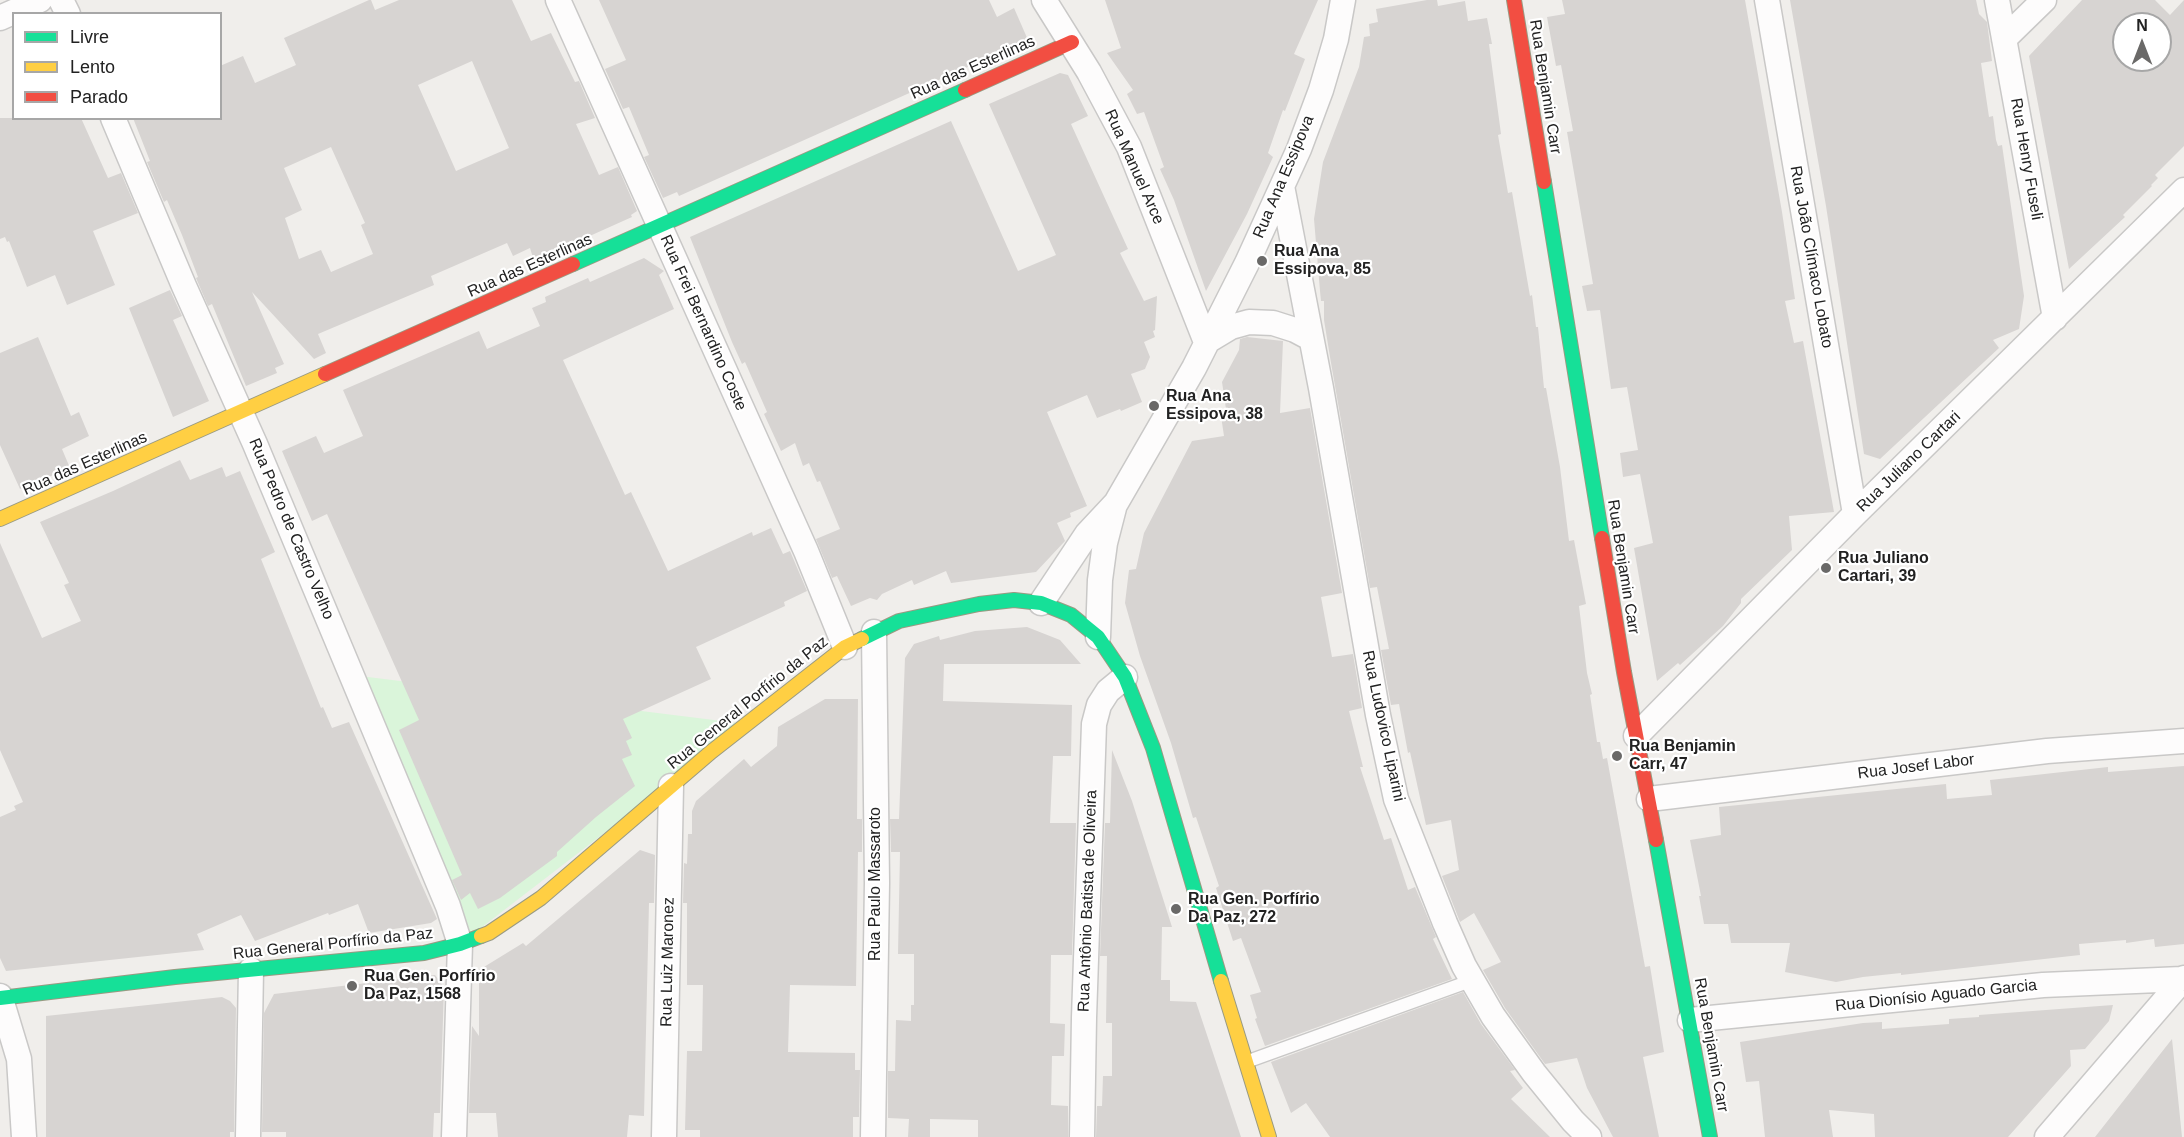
<!DOCTYPE html>
<meta charset="utf-8">
<style>
body{margin:0}
#map{position:relative;width:2184px;height:1137px;overflow:hidden;background:#f0eeeb;font-family:Arial,sans-serif}
canvas{display:block}
.legend{position:absolute;left:12px;top:12px;width:210px;height:108px;box-sizing:border-box;background:#fff;border:2px solid #a7a7a7;margin:0;padding:8px 10px;list-style:none;font-size:18px;color:#222}
.legend li{display:flex;align-items:center;gap:12px;height:30px}
.legend b{width:30px;border:2px solid #a7a7a7}
.north{position:absolute;left:2112px;top:12px;width:60px;height:60px;box-sizing:border-box;background:#fff;border:2px solid #a7a7a7;border-radius:50%;rotate:0deg;font-size:16px;font-weight:700;line-height:24px;text-align:center;color:#222}
.north::after{content:'';display:block;margin:auto;width:21px;height:27px;background:#6a6968;clip-path:polygon(50% 0,100% 100%,50% 72%,0 100%)}
</style>
<div id="map">
<canvas width="2184" height="1137"></canvas>
<ul class="legend">
<li><b style="height:8px;background:#16e098"></b>Livre</li>
<li><b style="height:8px;background:#ffcf43"></b>Lento</li>
<li><b style="height:8px;background:#f24e42"></b>Parado</li>
</ul>
<div class="north">N</div>
</div>
<script>
const g = document.querySelector('canvas').getContext('2d');
g.lineJoin = 'round';
function paint(path, color) {
  g.fillStyle = color;
  g.fill(path, 'evenodd');
}
function shape(rows) {
  const path = new Path2D();
  for (const r of rows) {
    path.moveTo(r[0], r[1]);
    for (let i = 2; i < r.length; i += 2) path.lineTo(r[i], r[i + 1]);
  }
  return path;
}
function stroke(path, color, width, dash) {
  g.strokeStyle = color;
  g.lineWidth = width;
  g.lineCap = dash ? 'butt' : 'round';
  g.setLineDash(dash || []);
  g.stroke(path);
}
function label(font, color, halo, rows, align = 'center') {
  g.font = font + ' Arial,sans-serif';
  g.lineWidth = 4.5;
  g.setLineDash([]);
  g.textBaseline = 'middle';
  g.strokeStyle = halo;
  g.fillStyle = color;
  for (const [text, x, y, turn = 0] of rows) {
    g.save();
    g.translate(x, y);
    g.rotate((+turn || 0) * Math.PI / 180);
    g.textAlign = isNaN(turn) ? turn : align;
    if (halo) g.strokeText(text, 0, 0);
    g.fillText(text, 0, 0);
    g.restore();
  }
}
paint(shape([
 [352,675,746,724,460,944]
]), '#daf5da');
paint(shape([
 [369,0,371,0,375,10,399,0,512,0,531,41,551,33,575,82,579,81,595,118,576,124,599,175,618,167,637,211,631,215,632,217,534,261,530,248,513,256,507,243,431,276,434,285,318,334,326,353,314,359,252,292,284,364,275,368,277,373,246,386,212,304,208,306,196,278,198,277,182,235,167,200,164,202,147,162,150,161,133,118,220,118,220,66,243,56,255,83,296,65,284,38],
 [472,61,509,148,456,171,418,85],
 [331,147,365,223,361,225,373,254,331,272,321,250,299,259,285,218,302,210,284,168],
 [599,0,989,0,997,17,1014,8,1028,40,679,196,677,192,663,198,644,157,649,155,629,107,623,109,605,69,626,60],
 [1105,0,1318,0,1294,54,1305,59,1285,111,1283,110,1268,153,1273,157,1247,214,1206,291,1174,200,1160,169,1164,167,1144,112,1137,114,1127,94,1133,90,1107,53,1121,48],
 [1427,0,1437,0,1438,6,1465,1,1468,21,1487,18,1492,44,1489,44,1501,134,1498,135,1508,193,1512,192,1530,296,1532,295,1536,327,1538,327,1544,388,1546,388,1560,467,1569,541,1574,540,1586,604,1579,606,1587,673,1592,694,1590,695,1597,742,1600,742,1603,759,1607,758,1645,967,1650,966,1664,1052,1643,1057,1659,1137,1613,1137,1587,1088,1577,1058,1545,1064,1505,1008,1483,970,1501,962,1474,913,1460,922,1442,876,1459,870,1451,820,1426,825,1410,752,1408,753,1399,704,1391,705,1381,650,1389,649,1377,587,1370,588,1330,357,1324,320,1324,301,1321,301,1320,291,1314,219,1323,162,1359,67,1364,37,1370,36,1369,24,1378,22,1376,9],
 [1562,0,1745,0,1782,212,1795,299,1785,301,1794,343,1803,341,1834,512,1789,516,1792,550,1741,599,1741,603,1723,626,1680,665,1678,663,1657,681,1634,548,1653,543,1640,474,1623,477,1620,453,1638,450,1627,387,1611,389,1600,310,1587,311,1582,286,1593,284,1567,132,1573,131,1561,65,1556,66,1547,17,1565,14],
 [1790,0,1976,0,1979,14,1987,22,1992,61,1981,63,1989,117,1993,116,1996,140,1998,146,2002,145,2024,296,2019,329,1993,340,1999,348,1880,459,1864,454,1826,206],
 [2082,0,2155,0,2170,15,2184,0,2184,146,2155,175,2158,178,2151,185,2152,186,2123,215,2125,217,2069,269,2029,56],
 [2124,24,2160,24,2160,60,2124,60],
 [1060,73,1068,75,1088,116,1071,124,1128,249,1120,253,1144,301,1157,296,1155,330,1153,331,1155,337,1144,342,1150,357,1145,369,1131,374,1142,402,1121,411,1120,409,1097,418,1087,395,1047,412,1087,506,1070,513,1071,517,1057,523,1065,541,1036,572,951,583,946,571,914,585,912,580,882,594,877,600,870,598,851,606,837,576,832,578,816,539,840,529,820,481,817,482,809,463,803,466,795,443,781,451,764,414,767,412,745,362,742,364,732,342,690,237,951,121,1018,271,1056,255,989,104],
 [0,118,81,118,108,178,121,173,138,213,93,231,115,285,67,305,55,275,27,287,9,241,7,242,5,237,0,239],
 [644,258,664,271,659,275,674,309,563,360,625,495,631,492,668,571,752,532,753,536,771,528,783,554,790,551,807,591,784,602,785,606,696,647,711,679,623,719,632,738,626,741,632,755,622,759,635,786,596,817,557,852,557,856,500,898,478,909,470,893,461,900,452,880,462,875,399,730,419,720,327,514,312,521,282,451,316,436,324,453,363,436,343,390,479,331,487,349,540,326,532,308,546,302,545,297,588,278,590,282],
 [170,290,182,316,173,320,209,401,173,417,129,308],
 [38,337,71,416,79,412,89,436,62,449,70,468,20,489,0,445,0,353],
 [1247,337,1283,341,1280,413,1310,408,1342,593,1321,597,1332,657,1353,654,1362,708,1349,711,1363,767,1360,767,1384,840,1391,838,1408,890,1415,887,1436,937,1433,939,1452,979,1265,1046,1255,1019,1257,1018,1250,995,1261,992,1241,938,1233,941,1216,888,1219,886,1196,817,1193,818,1171,743,1140,656,1125,603,1129,570,1136,569,1144,533,1192,441,1224,436,1221,416,1227,416,1222,382,1239,350,1240,339],
 [180,460,190,480,222,467,226,477,240,471,275,552,261,559,321,708,323,707,332,728,349,722,437,919,431,923,369,933,358,904,329,915,328,913,255,941,241,915,197,934,204,950,6,971,0,958,0,817,16,810,14,806,23,802,0,750,0,543,42,638,81,621,64,585,69,583,40,522,113,491],
 [1027,627,1060,640,1081,664,944,664,943,701,1072,705,1071,756,1053,756,1050,823,1076,823,1072,955,1051,955,1050,1023,1065,1024,1064,1056,1052,1056,1051,1105,1068,1106,1068,1137,978,1137,978,1120,930,1119,930,1137,908,1137,909,1119,888,1118,888,1071,895,1071,896,1020,911,1021,911,1005,914,1005,914,954,898,954,900,852,891,852,890,819,899,819,905,658,914,644,939,636,940,640,975,631],
 [825,699,858,699,857,819,862,819,862,852,858,852,856,986,790,985,788,1052,855,1053,855,1070,860,1070,859,1117,853,1117,853,1137,700,1137,700,1130,685,1130,687,1051,702,1051,703,985,687,985,687,903,683,903,684,863,687,864,688,834,692,834,692,811,696,801,744,759,751,767,777,746,778,727],
 [1112,750,1132,801,1172,927,1162,927,1161,980,1170,980,1170,1001,1196,1002,1241,1137,1096,1137,1097,1106,1102,1106,1103,1076,1112,1076,1112,1023,1106,1023,1107,956,1100,956,1105,823,1110,823],
 [2184,766,2184,944,2155,947,2154,939,2126,943,2126,940,2079,944,2080,955,1901,975,1901,973,1863,977,1836,982,1785,972,1790,943,1731,943,1728,924,1704,924,1699,896,1701,896,1690,840,1721,835,1719,807,1946,784,1947,799,1992,795,1990,780,2108,767,2108,772],
 [640,850,655,855,654,903,649,903,644,1116,629,1115,627,1137,498,1137,496,1113,469,1113,472,1026,479,1036,479,970,523,943,526,946],
 [435,975,444,987,440,1113,434,1113,433,1137,286,1137,286,1132,262,1132,264,1013,274,994],
 [1463,992,1481,1024,1515,1070,1510,1071,1523,1088,1511,1099,1550,1137,1330,1137,1306,1103,1291,1113,1271,1062],
 [222,997,230,1001,236,1008,234,1132,230,1132,230,1137,46,1137,46,1016],
 [2113,1005,2109,1021,2085,1049,2070,1050,2071,1066,2008,1137,1875,1137,1874,1114,1829,1110,1833,1137,1765,1137,1759,1081,1746,1082,1740,1042,1863,1023,1882,1022,1882,1029,1949,1024,1949,1019,1979,1017,1979,1015],
 [2172,1039,2182,1137,2095,1137]
]), '#d7d4d2');
const lane = shape([
 [1246,1062,1473,980]
]);
const street = shape([
 [61,0,68,14],
 [558,0,806,551,845,647],
 [1044,0,1089,72,1129,147,1206,342,1231,327,1249,322,1273,323,1295,330,1310,338],
 [1767,0,1855,514],
 [1997,0,2055,318],
 [0,18,40,0],
 [2004,39,2044,0],
 [113,118,184,286,255,444,448,906,460,944,454,1137],
 [1282,186,1321,388,1378,715,1396,799,1445,923,1464,966,1493,1016,1534,1073,1573,1121,1589,1137],
 [1041,603,1087,534,1116,503,1194,368,1247,263,1299,149,1321,90,1336,39,1343,0],
 [1098,637,1100,580,1105,543,1114,508],
 [1636,736,1855,514,2184,190],
 [1649,799,2047,751,2184,741],
 [0,996,19,1059,24,1137],
 [1690,1020,2043,985,2182,979],
 [248,1137,251,970],
 [664,1137,671,786],
 [873,1137,877,883,874,632],
 [1082,1137,1084,1018,1094,724,1099,705,1108,691,1125,677],
 [2047,1137,2184,978]
]);
const fast = shape([
 [1544,182,1602,538],
 [573,264,965,90],
 [862,639,899,621,979,604,1014,600,1041,603,1071,615,1098,637,1125,677,1153,748,1221,981],
 [1656,840,1710,1137],
 [0,998,175,977,424,953,460,944,481,936]
]);
const slow = shape([
 [0,519,325,374],
 [481,936,489,933,541,898,711,752,845,647,862,639],
 [1221,981,1269,1137]
]);
const jam = shape([
 [1514,0,1544,182],
 [965,90,1072,42],
 [325,374,573,264],
 [1602,538,1624,672,1656,840]
]);
stroke(lane, '#c9c8c7', 15);
stroke(street, '#c9c8c7', 27);
stroke(fast, '#999a82', 16);
stroke(slow, '#999a82', 16);
stroke(jam, '#999a82', 16);
stroke(lane, '#fdfcfc', 12);
stroke(street, '#fdfcfc', 24);
stroke(fast, '#16e098', 14);
stroke(slow, '#ffcf43', 14);
stroke(jam, '#f24e42', 14);
for (const [x, y, r, color] of [
 [1262,261,6,"#6a6968"],
 [1154,406,6,"#6a6968"],
 [1826,568,6,"#6a6968"],
 [1617,756,6,"#6a6968"],
 [1176,909,6,"#6a6968"],
 [352,986,6,"#6a6968"]
]) {
  const dot = new Path2D();
  dot.arc(x, y, r, 0, 2 * Math.PI);
  g.fillStyle = color;
  g.fill(dot);
  stroke(dot, '#fff', 2);
}
label('16px', '#222', '#fff', [
 ["Rua das Esterlinas",973,68,-24],
 ["Rua Benjamin Carr",1545,87,81],
 ["Rua Henry Fuseli",2026,159,80],
 ["Rua Manuel Arce",1134,167,66],
 ["Rua Ana Essipova",1284,177,-67],
 ["Rua João Clímaco Lobato",1811,257,80],
 ["Rua das Esterlinas",530,266,-24],
 ["Rua Frei Bernardino Coste",703,323,66],
 ["Rua Juliano Cartari",1909,462,-44],
 ["Rua das Esterlinas",85,464,-24],
 ["Rua Pedro de Castro Velho",291,529,67],
 ["Rua Benjamin Carr",1623,567,81],
 ["Rua General Porfírio da Paz",748,703,-39],
 ["Rua Ludovico Liparini",1383,726,78],
 ["Rua Josef Labor",1916,767,-7],
 ["Rua Paulo Massaroto",876,884,-90],
 ["Rua Antônio Batista de Oliveira",1088,901,-88],
 ["Rua General Porfírio da Paz",333,944,-6],
 ["Rua Luiz Maronez",668,962,-89],
 ["Rua Dionísio Aguado Garcia",1936,996,-6],
 ["Rua Benjamin Carr",1711,1045,80]
]);
label('bold 16px', '#222', '#fff', [
 ["Rua Ana",1274,252],
 ["Essipova, 85",1274,270],
 ["Rua Ana",1166,397],
 ["Essipova, 38",1166,415],
 ["Rua Juliano",1838,559],
 ["Cartari, 39",1838,577],
 ["Rua Benjamin",1629,747],
 ["Carr, 47",1629,765],
 ["Rua Gen. Porfírio",1188,900],
 ["Da Paz, 272",1188,918],
 ["Rua Gen. Porfírio",364,977],
 ["Da Paz, 1568",364,995]
], 'left');
</script>
